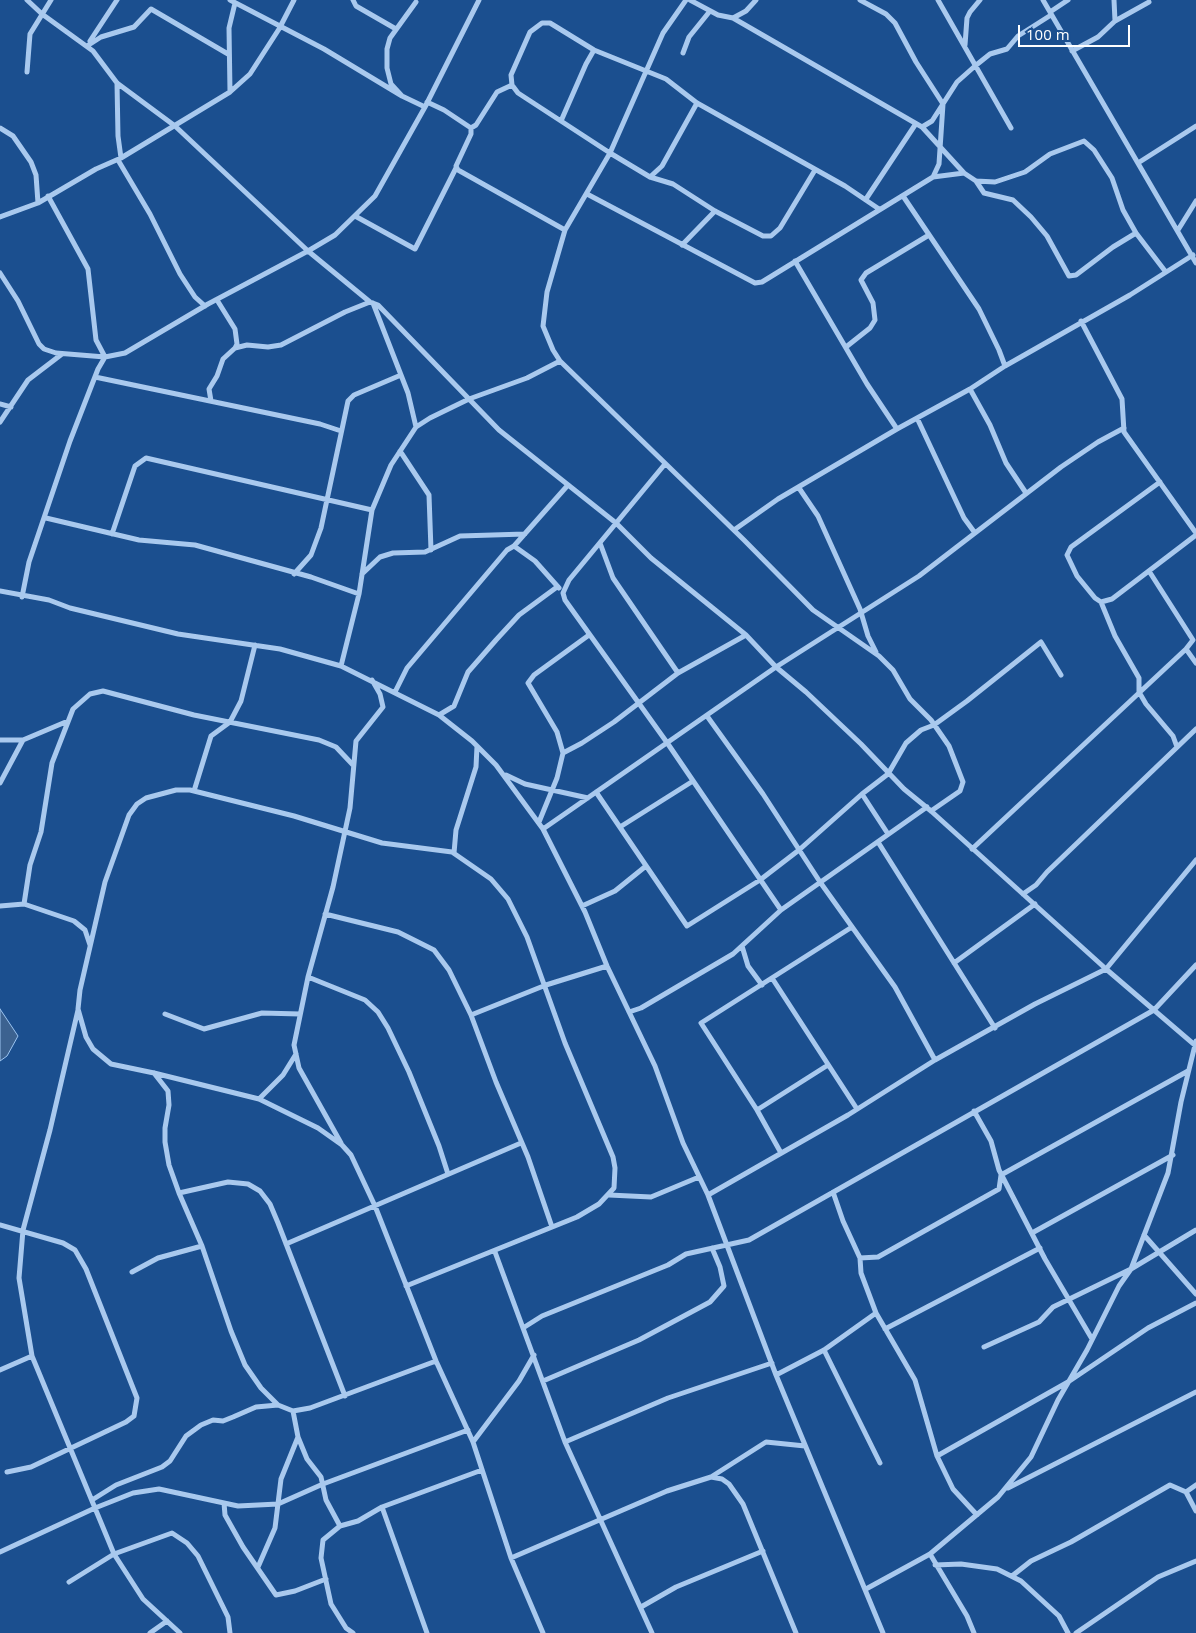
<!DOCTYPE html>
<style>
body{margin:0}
#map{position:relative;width:1196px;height:1633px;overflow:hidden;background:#1b4f8f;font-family:"Open Sans",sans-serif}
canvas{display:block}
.scale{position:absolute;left:1018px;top:25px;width:112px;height:22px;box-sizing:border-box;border:2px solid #fff;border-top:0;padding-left:6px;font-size:15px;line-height:18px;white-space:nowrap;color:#fff;-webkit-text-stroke:4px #1b4f8f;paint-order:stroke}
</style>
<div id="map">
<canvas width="1196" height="1633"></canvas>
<div class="scale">100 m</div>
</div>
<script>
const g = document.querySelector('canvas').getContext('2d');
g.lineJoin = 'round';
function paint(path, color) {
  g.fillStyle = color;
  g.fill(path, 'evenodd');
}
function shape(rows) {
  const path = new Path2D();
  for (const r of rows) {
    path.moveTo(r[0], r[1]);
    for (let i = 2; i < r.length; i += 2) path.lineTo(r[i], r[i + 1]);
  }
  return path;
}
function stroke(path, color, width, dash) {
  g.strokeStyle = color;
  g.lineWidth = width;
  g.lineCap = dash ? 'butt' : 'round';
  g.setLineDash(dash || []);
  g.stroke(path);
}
const water = shape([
 [0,1009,18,1036,7,1056,0,1061,0,1009]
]);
paint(water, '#3c6290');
stroke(water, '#9cc4f0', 1);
stroke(shape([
 [27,0,42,14,93,51,117,83,175,126,308,251,370,302,378,305,499,430,616,523,651,558,746,635,776,667,806,692,861,744,904,789,931,811,1106,969,1196,1046],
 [230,0,324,49,402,96],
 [353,0,356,6,396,29],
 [686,0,663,33,610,153,565,230,547,292,543,326,553,350,560,361,744,540,813,610,879,656,893,670,910,699,931,720,949,746,963,782,960,791,931,811],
 [690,0,718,15,733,18,922,127,932,121,957,82,975,66,990,54,1007,49,1018,36,1051,15],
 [860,0,886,14,895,23,916,62,943,104,939,164,933,177],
 [938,0,1011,128],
 [1043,0,1196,263],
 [1114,0,1115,21],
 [416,2,390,38,387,49,387,68,391,84,402,96,425,107],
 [1050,12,1068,0],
 [733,18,746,11,756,0],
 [90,41,117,0],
 [965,45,967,18,970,12,980,0],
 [87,46,101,37,134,27,151,9,228,54],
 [1072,51,1098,37,1115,21,1149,2],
 [683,53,689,37,710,11],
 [27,72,30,34,51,0],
 [117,83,118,136,121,158],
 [230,92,229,28,235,3],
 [427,102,444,110,471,128,471,134,456,166,458,170,565,230],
 [561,121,586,64,594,50],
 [922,127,964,173],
 [0,128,13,136,31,162,36,175,38,203],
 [471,128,476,125,497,92,512,85],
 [118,160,150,214,180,274,195,297,205,306],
 [1138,163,1196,126],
 [815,170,780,228,771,236,763,236,715,211,673,184,650,177,610,153,518,93,512,85,511,75,530,32,542,23,550,23,594,50,666,79,697,103,845,186,879,209],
 [650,177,662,166,697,103],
 [976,181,984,193,1013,200,1031,217,1047,236,1069,276,1076,275,1113,247,1136,233,1165,271],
 [587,194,755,283,762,282,933,177,964,173,976,181,995,182,1025,172,1050,154,1084,141,1094,150,1112,178,1123,210,1136,233],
 [903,196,979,309,999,350,1005,366],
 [866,199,915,125],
 [355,216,415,249,456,168],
 [0,217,38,203,96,169,121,158,230,92,250,74,279,29,294,0],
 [1178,230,1196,201],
 [682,245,715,211],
 [795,261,867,384,897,429],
 [0,273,18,301,39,344,44,349,56,353,105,357,125,353,208,304,308,251,335,235,375,196,425,107,479,0],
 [217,300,235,329,237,344,235,348],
 [373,303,408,393,416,427],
 [1081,321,1122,399,1124,432,1196,533],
 [846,347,870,328,875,320,873,303,861,280,866,273,929,235],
 [95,377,320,424,341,431],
 [970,389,990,425,1006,463,1026,493],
 [211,401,209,389,217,376,223,359,235,348,247,345,268,347,281,345,345,312,370,302],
 [0,404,11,407],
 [917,418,964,518,975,533],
 [0,422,28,380,62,354],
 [400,451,429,495,431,550],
 [665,464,569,580,563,593,565,600,668,744,781,910],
 [1160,482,1071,547,1067,555,1077,576,1095,598,1101,602,1112,599,1196,535],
 [799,488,818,516,860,609,868,636,876,652],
 [46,518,139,540,195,545,311,577,359,594],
 [734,530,778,499,897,429,970,389,1005,366,1130,295,1193,255],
 [112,534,135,466,146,458,372,510],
 [600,543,613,578,678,673],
 [514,546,535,561,559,588],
 [1149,571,1193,640,1186,649,1196,663],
 [294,574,311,555,321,528,348,401,354,395,401,375],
 [362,574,380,557,393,553,425,552,460,536,525,534],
 [0,591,49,600,70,608,178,634,280,649,341,666,439,715,472,741,496,765,543,829,585,912,607,966,655,1066,683,1143,708,1195,776,1375,883,1633],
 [22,597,29,562,70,441,98,369,105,357,96,340,88,269,48,196],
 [1101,602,1115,636,1139,678,1139,692,1146,704,1173,736,1177,747],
 [341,666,359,594,372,510,391,465,416,427,430,418,469,399,527,378,560,361],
 [395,692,407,668,507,550,514,546,568,485],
 [439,715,454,706,468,672,496,640,519,615,557,587],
 [707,716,763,794,820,882,895,987,935,1060],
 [0,740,23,740,68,721],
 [563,753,557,732,528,683,534,675,589,635],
 [506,775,525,784,588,798],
 [0,783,23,740],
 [194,791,211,736,230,722,241,701,255,645],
 [596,792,687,926,760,880,799,850,862,794,888,774,906,743,921,730,934,725,967,701,1041,642,1061,675],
 [862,794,888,834],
 [539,822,557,778,563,753,582,743,614,722,678,673,746,635],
 [620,827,693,781],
 [543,829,776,667,919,576,1061,467,1098,442,1124,428],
 [878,842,995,1028],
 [972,849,1186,649],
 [454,853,456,830,476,767,477,746],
 [1023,894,1036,885,1047,872,1196,729],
 [24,904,30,865,41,832,52,763,73,709,90,694,103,691,194,715,319,740,336,747,353,765],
 [0,906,24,904,74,921,85,930,90,945],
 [582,906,615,891,646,866],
 [325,914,398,932,434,950,449,970,471,1015,496,1082,528,1157,552,1227],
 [742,946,748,966,762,985],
 [954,963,1035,904],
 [308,977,365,1000,378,1012,388,1028,409,1072,439,1146,448,1174],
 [772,978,857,1109],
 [78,1010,50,1130,23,1230,19,1278,32,1356,114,1554,143,1599,180,1633],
 [629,1012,641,1008,733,954,781,910,927,807],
 [165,1014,204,1029,262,1013,300,1014],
 [471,1015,546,985,607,966],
 [154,1073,168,1091,169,1105,165,1128,165,1142,169,1165,179,1193,202,1246,231,1331,245,1365,261,1388,278,1405,293,1411,310,1408,436,1361],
 [259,1099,283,1075,296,1054],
 [757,1110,828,1065],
 [974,1111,991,1141,999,1170,1045,1259,1092,1339],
 [341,1143,299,1068,294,1045,308,977,333,887,350,808,356,741,383,707,380,694,372,680],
 [781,1153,757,1110,701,1023,852,927],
 [833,1192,843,1221,860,1258,861,1273,876,1313],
 [179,1193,228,1182,248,1184,260,1191,270,1204,278,1223,345,1396],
 [609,1195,651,1197,699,1177],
 [708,1195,848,1115,935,1060,1035,1004,1106,969,1196,860],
 [0,1225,63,1243,75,1250,86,1269,137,1398,134,1416,126,1422,31,1467,7,1472],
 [1032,1233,1173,1155],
 [1144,1235,1196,1294],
 [286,1244,521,1143],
 [495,1252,565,1442,652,1633],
 [860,1258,878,1257,999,1189,1001,1175,1188,1071],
 [132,1272,158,1258,202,1246],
 [406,1286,577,1217,599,1204,614,1188,615,1168,613,1157,565,1043,527,937,508,899,491,879,452,852,382,843,294,816,190,790,176,790,146,798,137,804,129,815,105,882,80,990,78,1009,86,1037,93,1049,111,1064,154,1073,259,1099,318,1128,342,1145,351,1155,375,1206,436,1361,473,1442,511,1558,543,1633],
 [523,1328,542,1316,668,1265,686,1254,749,1240,1154,1010,1196,965],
 [885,1329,1040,1248],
 [984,1347,1039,1322,1053,1307,1131,1269,1196,1230],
 [824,1350,880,1463],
 [0,1370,32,1356],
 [776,1375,824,1350,876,1313,915,1380,937,1456,953,1489,977,1515],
 [543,1381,639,1340,710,1302,724,1286,720,1267,712,1248],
 [293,1411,298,1437,307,1459,321,1477,326,1500,340,1526],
 [473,1442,519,1381,534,1355],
 [565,1442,668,1398,772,1363],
 [937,1456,1068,1382,1148,1328,1196,1303],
 [711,1477,766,1442,805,1446],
 [1008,1488,1196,1392],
 [1186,1492,1196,1511],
 [92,1500,116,1485,162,1467,170,1461,186,1436,201,1425,213,1420,223,1421,233,1417,256,1407,278,1405],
 [224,1503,225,1515,243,1547,276,1595,295,1591,326,1579],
 [382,1507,427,1633],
 [0,1552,95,1508,133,1493,159,1489,238,1506,278,1504,323,1484,468,1430],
 [930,1554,967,1616,974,1633],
 [511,1558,667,1491,711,1477,722,1479,729,1484,743,1504,796,1633],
 [935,1565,961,1564,997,1569,1021,1581,1059,1616,1068,1633],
 [258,1567,275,1528,281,1479,298,1437],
 [1012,1576,1031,1561,1071,1542,1170,1485,1186,1492,1196,1485],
 [69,1582,114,1554,172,1533,187,1543,198,1556,228,1617,230,1633],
 [866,1589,930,1554,998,1497,1031,1457,1058,1400,1087,1350,1119,1286,1131,1269,1168,1173,1181,1102,1196,1041],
 [641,1607,676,1587,763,1551],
 [150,1633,167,1621],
 [353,1633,346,1628,331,1604,321,1558,323,1540,340,1526,358,1521,382,1507,482,1470],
 [1076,1633,1158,1577,1196,1561]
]), '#a9c9ee', 5);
</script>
